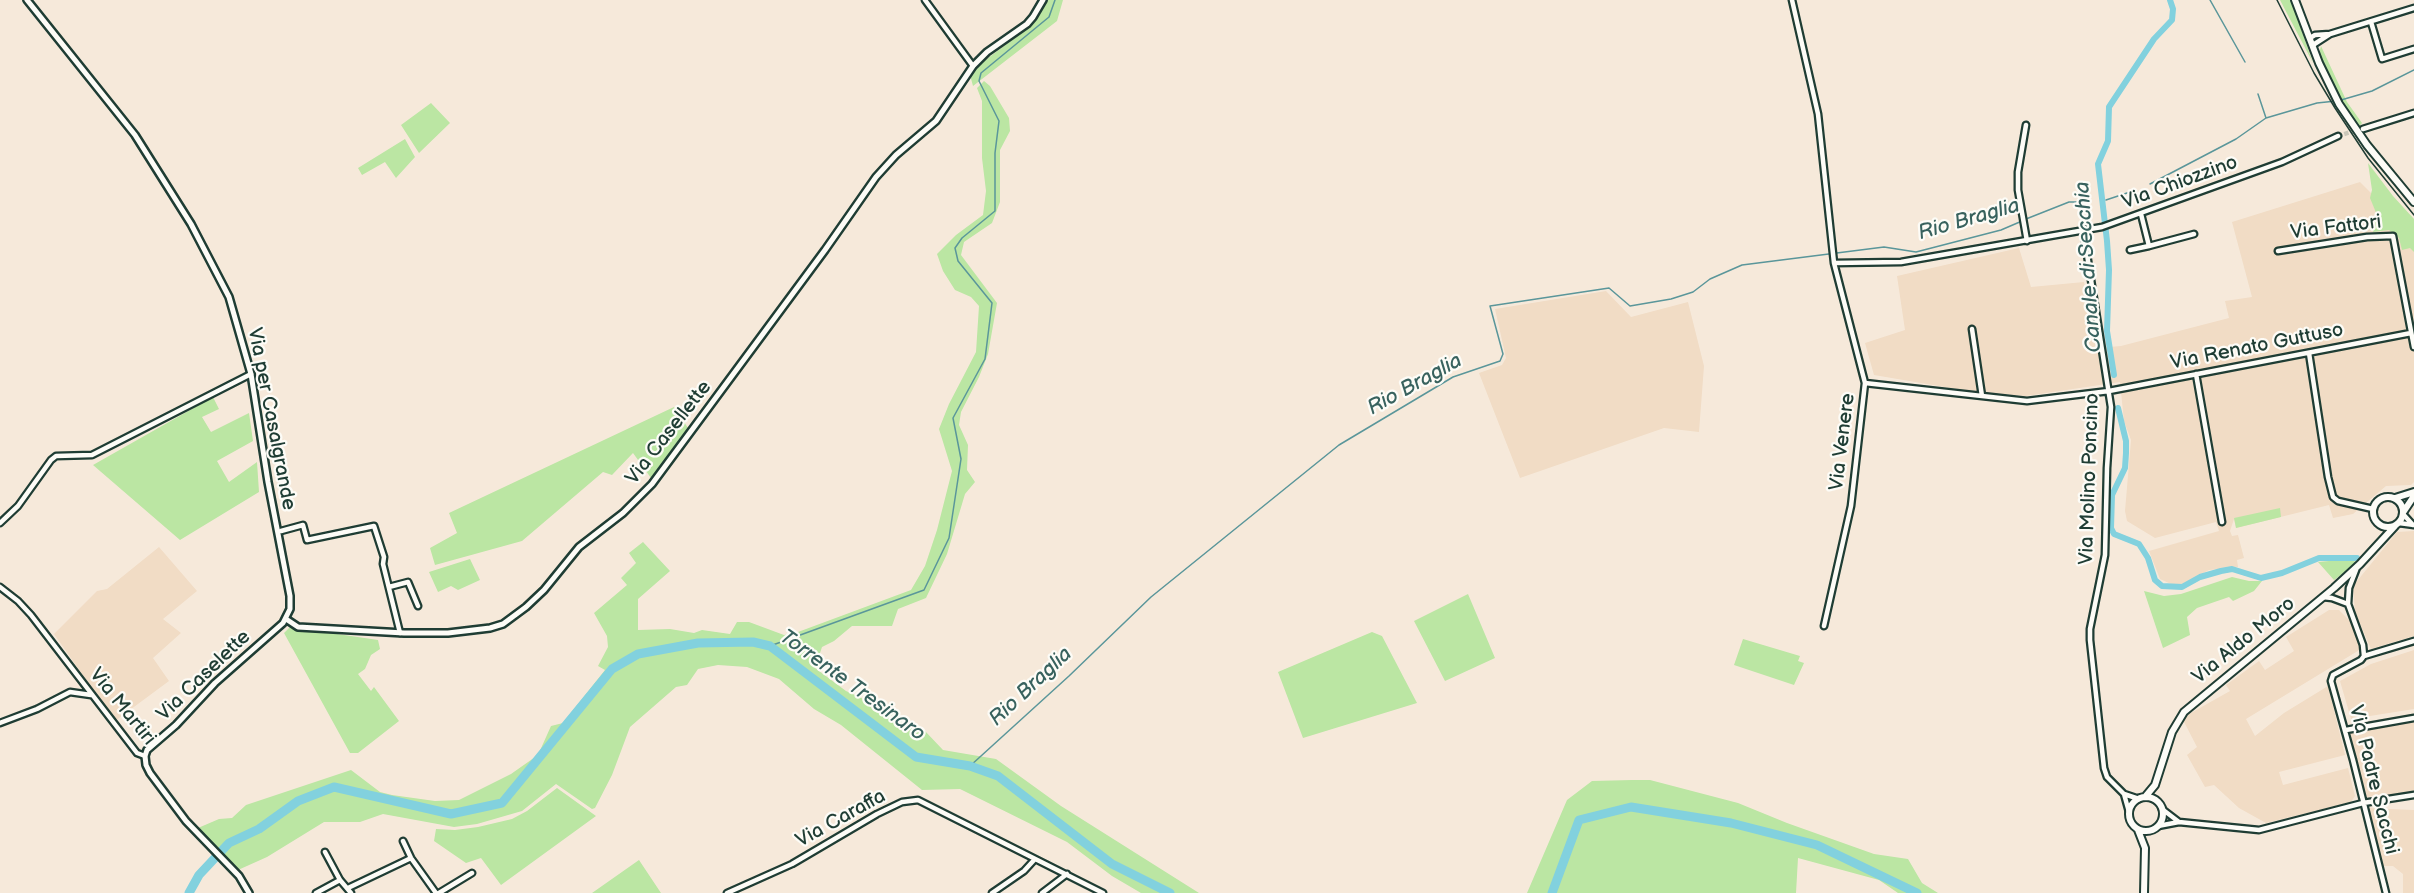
<!DOCTYPE html>
<style>
body{margin:0}
canvas{display:block;background:#f6e9da}
</style>
<canvas width="2414" height="893"></canvas>
<script>
const g = document.querySelector('canvas').getContext('2d');
g.lineJoin = 'round';
function paint(path, color) {
  g.fillStyle = color;
  g.fill(path, 'evenodd');
}
function shape(rows) {
  const path = new Path2D();
  for (const r of rows) {
    if (r.length === 3) {
      path.moveTo(r[0] + r[2], r[1]);
      path.arc(r[0], r[1], r[2], 0, 2 * Math.PI);
      continue;
    }
    path.moveTo(r[0], r[1]);
    for (let i = 2; i < r.length; i += 2) path.lineTo(r[i], r[i + 1]);
  }
  return path;
}
function stroke(path, color, width, dash) {
  g.strokeStyle = color;
  g.lineWidth = width;
  g.lineCap = dash ? 'butt' : 'round';
  g.setLineDash(dash || []);
  g.stroke(path);
}
function label(font, color, halo, rows, align = 'center') {
  g.font = font + ' "Balsamiq Sans",sans-serif';
  g.lineWidth = 4.5;
  g.setLineDash([]);
  g.textBaseline = 'middle';
  g.strokeStyle = halo;
  g.fillStyle = color;
  for (const [text, x, y, turn = 0] of rows) {
    g.save();
    g.translate(x, y);
    g.rotate((+turn || 0) * Math.PI / 180);
    g.textAlign = isNaN(turn) ? turn : align;
    if (halo) g.strokeText(text, 0, 0);
    g.fillText(text, 0, 0);
    g.restore();
  }
}
paint(shape([
 [2360,182,2414,236,2414,482,2411,485,2386,486,2353,514,2333,518,2329,505,2236,528,2234,519,2230,531,2232,536,2238,535,2244,558,2237,560,2238,567,2209,570,2182,584,2171,584,2160,579,2149,551,2219,531,2216,522,2155,538,2127,521,2125,511,2131,440,2124,421,2120,382,2026,396,1968,391,1874,375,1865,343,1905,330,1897,276,2019,248,2031,287,2084,282,2097,348,2121,346,2229,318,2225,301,2252,297,2232,222],
 [1606,291,1631,317,1688,302,1704,366,1699,432,1664,428,1520,478,1479,373,1502,365,1506,358,1495,309],
 [2414,531,2414,636,2371,649,2355,612,2353,586,2397,532],
 [159,547,197,591,163,619,181,633,153,658,169,681,115,721,54,634,97,591,107,589],
 [2329,610,2339,610,2350,621,2361,649,2246,719,2255,736,2284,713,2328,686,2345,755,2279,772,2283,785,2348,768,2355,796,2351,802,2266,823,2239,808,2214,785,2205,787,2187,755,2197,747,2182,718,2230,691,2226,685,2259,661,2265,670,2294,651,2286,637],
 [2414,650,2414,709,2351,719,2340,681,2371,664],
 [2414,721,2414,792,2366,797,2348,732],
 [2367,808,2414,810,2414,893,2403,893,2403,874,2393,866,2382,866]
]), '#f1dcc5');
paint(shape([
 [1045,0,1063,0,1057,21,973,86,970,75,984,61,1028,28,1039,15],
 [2280,0,2291,0,2313,63],
 [2321,46,2347,102,2362,123,2359,127,2338,97,2321,61,2319,54],
 [984,81,990,86,1009,118,1010,131,1000,150,1000,202,992,223,964,242,961,255,997,303,988,354,979,377,961,412,959,425,968,445,967,470,975,482,965,494,947,554,926,598,898,609,892,626,852,626,834,641,822,647,815,668,846,691,885,709,925,731,943,750,996,759,1061,806,1199,893,1141,893,1112,876,1067,842,960,789,922,790,841,725,814,709,779,679,747,667,718,665,698,669,687,685,676,687,630,727,612,775,595,808,592,809,556,784,522,811,477,824,454,827,383,814,360,822,324,822,267,857,238,870,198,828,219,819,232,818,246,805,351,770,380,792,392,795,435,801,459,800,511,774,538,755,551,726,563,723,605,670,598,666,608,647,607,636,594,613,627,585,621,578,636,563,629,553,643,542,670,571,638,599,638,630,670,629,694,633,702,630,730,634,737,622,749,622,784,635,798,632,911,590,925,566,937,530,952,471,939,429,949,404,976,352,979,306,971,297,955,290,943,271,937,254,956,235,983,215,986,191,982,158,982,101,977,88],
 [431,103,450,123,419,153,401,125],
 [405,139,415,157,396,178,385,162,362,175,358,168],
 [2368,163,2393,196,2414,219,2414,252,2410,248,2402,250,2399,238,2389,230,2373,232,2377,215,2370,198,2372,190],
 [213,397,219,409,202,417,211,432,249,413,253,441,217,461,229,482,257,462,259,492,180,540,93,465],
 [674,407,688,428,651,478,633,453,612,475,603,472,522,541,435,565,430,548,457,533,449,513],
 [2280,508,2281,517,2236,528,2234,518],
 [470,559,480,580,458,590,451,586,438,592,429,572],
 [2329,561,2354,561,2357,563,2334,580,2318,562],
 [2232,577,2249,581,2262,581,2254,591,2233,601,2229,597,2197,608,2187,617,2190,635,2163,648,2144,591,2164,596,2181,594],
 [1468,594,1495,658,1445,681,1414,621],
 [290,627,378,640,380,649,371,655,365,669,358,674,371,691,374,687,399,721,358,753,350,753,284,633],
 [1372,632,1382,636,1417,703,1303,738,1278,672],
 [1743,639,1800,656,1798,661,1804,663,1794,685,1734,665],
 [1632,780,1650,780,1738,803,1787,823,1874,854,1908,859,1922,883,1938,893,1898,893,1879,880,1798,858,1796,893,1527,893,1567,800,1592,781],
 [557,788,596,816,501,885,481,858,466,863,434,841,436,829,455,830,478,827,512,819,527,811],
 [639,860,661,893,592,893]
]), '#bbe6a3');
stroke(shape([
 [2210,0,2245,62],
 [2258,94,2266,118],
 [2341,100,2372,91,2414,70],
 [2150,184,2236,139,2266,118,2317,103,2336,101],
 [2106,200,2133,191],
 [2026,219,2069,202,2085,202],
 [770,646,924,590,949,538,961,459,953,418,985,359,992,303,958,261,955,248,962,238,995,211,995,153,999,121,979,81,981,73,1049,17,1055,0],
 [970,766,1069,676,1151,597,1339,445,1453,377,1500,361,1503,354,1490,306,1609,288,1630,306,1671,299,1693,292,1710,279,1742,265,1884,247,1916,252,2001,230,2022,221]
]), '#5a969a', 1.5);
stroke(shape([
 [2114,375,2107,331,2109,270,2107,241,2098,164,2108,141,2109,107,2154,39,2172,20,2173,9,2170,0],
 [2118,408,2126,441,2126,453,2125,468,2112,495,2111,528,2114,534,2139,544,2148,558,2155,580,2162,586,2182,587,2200,577,2221,571,2232,569,2261,578,2282,573,2319,558,2357,558]
]), '#82d1de', 6);
stroke(shape([
 [189,893,199,875,229,843,259,829,298,801,334,787,451,814,502,803,612,669,638,654,698,643,753,642,770,646,916,757,970,766,998,776,1112,864,1170,893],
 [1552,893,1579,820,1631,807,1731,823,1817,845,1917,893]
]), '#82d1de', 9);
stroke(shape([
 [2338,136,2357,130]
]), '#cbc7b9', 4.5, [4.5, 2]);
const minor = shape([
 [925,0,973,66],
 [1792,0,1818,114,1834,263,1865,383,1851,506,1824,626],
 [2371,22,2382,59,2414,49],
 [2330,34,2414,8],
 [2310,38,2315,35,2330,34,2313,45],
 [2026,125,2018,172,2018,190,2027,241],
 [2363,129,2414,113],
 [2141,214,2149,246,2194,234],
 [2083,229,2111,407,2107,468,2105,555,2090,629,2090,640,2104,768,2107,777,2124,794,2129,812],
 [2130,250,2149,246],
 [2278,251,2367,237,2393,236,2414,347],
 [1834,263,1901,262,2102,227,2282,162,2338,136],
 [1972,329,1982,396],
 [2309,353,2328,477,2333,497,2338,501,2373,509],
 [2196,374,2222,522],
 [1865,383,2027,401,2109,391,2411,333],
 [2403,514,2413,525],
 [0,523,18,506,51,460,56,456,92,455,251,374],
 [2399,523,2414,525],
 [281,531,303,525,307,540,374,526,384,557,383,564,400,633],
 [2356,570,2349,588,2348,604,2363,645,2364,656],
 [0,587,18,601,31,615,137,753,145,756],
 [389,587,408,582,418,606],
 [2323,597,2332,598,2348,604],
 [0,723,37,709,70,692,91,695],
 [2346,730,2414,718],
 [2124,794,2139,799],
 [2162,809,2179,822],
 [2158,826,2179,822,2259,830,2363,803,2414,795],
 [403,841,411,858,436,893],
 [325,852,340,880,351,893],
 [348,888,411,858],
 [316,893,340,880],
 [439,893,472,873],
 [727,893,792,864,877,814,902,802,918,800,1103,893],
 [992,893,1024,871,1035,859],
 [1042,893,1067,874],
 [2386,893,2353,760,2331,681,2333,675,2361,660,2364,656,2414,641]
]);
const tertiary = shape([
 [27,0,135,135,191,224,229,297,251,374,268,482,290,596,290,609,283,623,215,683,176,725,147,750,145,756,146,765,150,773,186,821,239,876,249,893],
 [286,619,298,627,404,633,448,633,490,628,503,624,526,607,544,590,579,547,623,513,652,484,825,250,876,177,896,155,936,121,973,66,987,52,1027,24,1033,17,1043,0]
]);
const secondary = shape([
 [2295,0,2319,63,2339,104,2367,145,2414,202],
 [2388,512,15],
 [2395,498,2414,492],
 [2404,511,2414,496],
 [2145,797,2155,785,2172,732,2184,712,2334,588,2360,564,2395,526],
 [2146,814,17],
 [2138,830,2145,848,2144,893]
]);
stroke(minor, '#1f3d34', 9);
stroke(tertiary, '#1f3d34', 10);
stroke(secondary, '#1f3d34', 10);
stroke(minor, '#fdfcf7', 4.5);
stroke(tertiary, '#fdfcf7', 5);
stroke(secondary, '#fdfcf7', 6);
stroke(shape([
 [2277,0,2314,73,2335,108,2368,158,2414,215]
]), '#1f3d34', 1.5);
label('20px', '#1f3d34', '#fdfcf7', [
 ["Via Chiozzino",2180,183,-20],
 ["Via Fattori",2336,228,-7],
 ["Via Renato Guttuso",2257,347,-11],
 ["Via per Casalgrande",271,419,79],
 ["Via Casellette",669,433,-52],
 ["Via Venere",1843,442,-83],
 ["Via Molino Poncino",2090,479,-88],
 ["Via Aldo Moro",2244,641,-39],
 ["Via Caselette",204,676,-44],
 ["Via Martiri",122,707,51],
 ["Via Padre Sacchi",2373,780,76],
 ["Via Caraffa",841,819,-29]
]);
label('italic 21px', '#38625e', '#fdfcf7', [
 ["Rio Braglia",1969,220,-16],
 ["Canale di Secchia",2089,267,-94],
 ["Rio Braglia",1415,385,-29],
 ["Torrente Tresinaro",852,686,36],
 ["Rio Braglia",1031,687,-43]
]);
</script>
